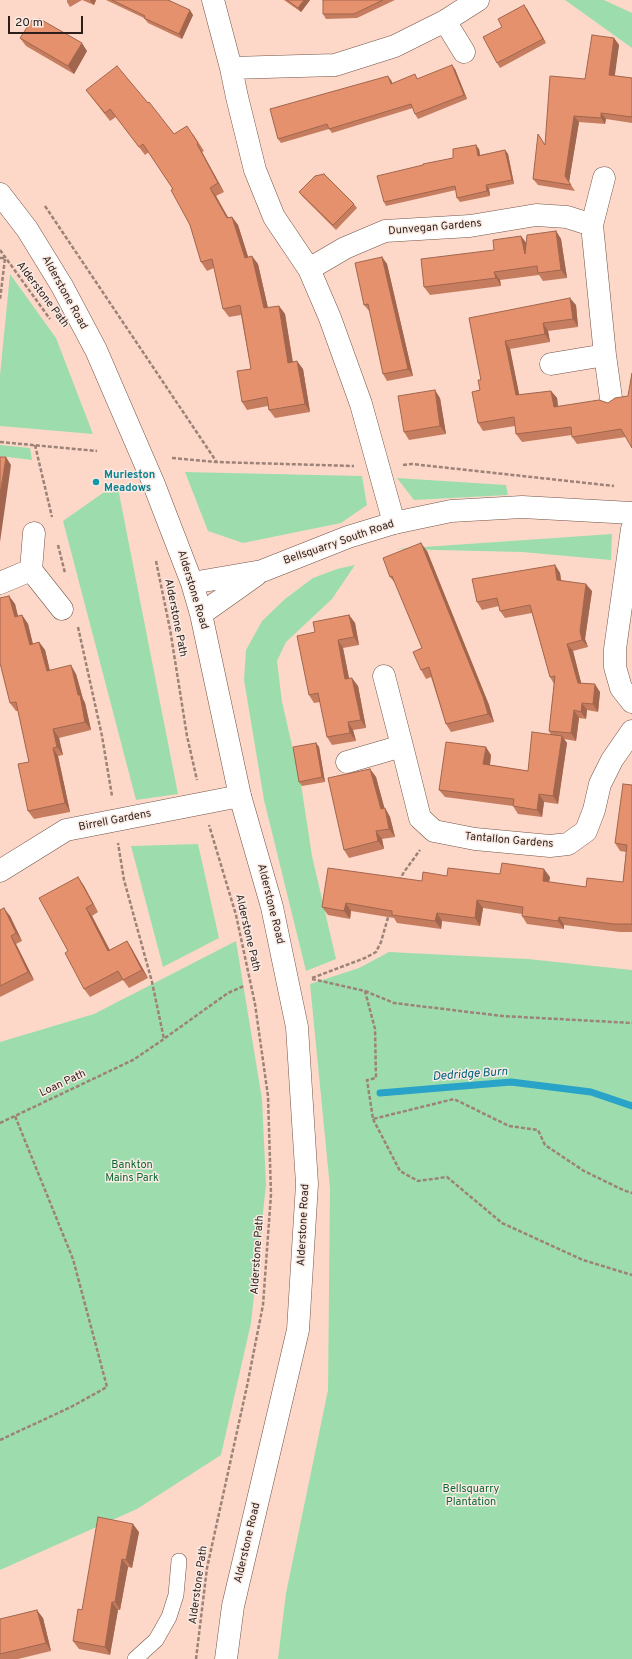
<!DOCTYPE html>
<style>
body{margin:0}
#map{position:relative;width:632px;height:1659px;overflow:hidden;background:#fdd8c9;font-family:Overpass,sans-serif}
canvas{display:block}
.scale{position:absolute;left:8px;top:16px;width:75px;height:18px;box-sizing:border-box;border:2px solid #2c1f19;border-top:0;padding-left:5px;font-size:12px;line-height:14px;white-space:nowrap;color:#2c1f19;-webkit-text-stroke:3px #faeae4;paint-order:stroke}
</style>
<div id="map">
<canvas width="632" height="1659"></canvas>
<div class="scale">20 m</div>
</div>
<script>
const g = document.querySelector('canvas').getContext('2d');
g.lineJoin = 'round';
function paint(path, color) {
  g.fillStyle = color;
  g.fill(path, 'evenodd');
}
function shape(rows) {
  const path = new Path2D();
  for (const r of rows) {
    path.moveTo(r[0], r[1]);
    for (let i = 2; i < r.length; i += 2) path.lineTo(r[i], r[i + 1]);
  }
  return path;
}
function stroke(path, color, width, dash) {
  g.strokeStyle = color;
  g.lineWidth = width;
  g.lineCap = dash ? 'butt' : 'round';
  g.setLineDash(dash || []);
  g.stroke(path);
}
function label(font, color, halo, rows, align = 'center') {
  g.font = font + ' Overpass,sans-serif';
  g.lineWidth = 3;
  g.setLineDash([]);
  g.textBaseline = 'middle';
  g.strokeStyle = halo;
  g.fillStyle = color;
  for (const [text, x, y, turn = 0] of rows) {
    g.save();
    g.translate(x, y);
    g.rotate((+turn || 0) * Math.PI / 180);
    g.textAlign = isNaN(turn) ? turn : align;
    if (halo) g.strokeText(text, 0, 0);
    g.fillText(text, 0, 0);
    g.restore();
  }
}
paint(shape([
 [565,0,604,0,632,13,632,48],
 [10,274,56,338,93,434,0,426,0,375],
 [0,445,30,448,32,460,0,456],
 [185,472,362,476,367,505,341,523,243,543,208,531],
 [397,478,506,485,508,495,414,500],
 [117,483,178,794,136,800,63,521],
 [612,534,611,560,522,552,395,549],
 [355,565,332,599,286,642,277,661,282,702,301,784,312,856,336,959,306,971,264,800,244,680,246,650,262,621,285,599,313,578,337,569],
 [198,844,219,938,163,967,131,846],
 [236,941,262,1099,266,1185,251,1323,221,1455,137,1509,0,1570,0,1042,94,1014],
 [389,952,528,959,632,970,632,1659,278,1659,286,1593,328,1390,330,1188,310,984,359,968]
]), '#9dddad');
stroke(shape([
 [380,1093,511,1082,591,1092,632,1106]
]), '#29a3c8', 7);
const service = shape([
 [135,1659,156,1640,169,1617,176,1595,179,1561]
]);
const minor = shape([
 [213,0,231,68,237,97,255,170,274,217,309,269,330,318,361,404,394,523],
 [445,21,464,52],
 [231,68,335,65,395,46,445,21,478,0],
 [592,225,605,355,611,398],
 [309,269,345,248,385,231,470,226,536,215,567,217,592,225,604,178],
 [551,364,605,355],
 [632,529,615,649,615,667,621,688,632,702],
 [31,570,34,533],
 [0,583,31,570,62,609],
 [384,676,402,746],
 [347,762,402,746,420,818,434,831,475,839,550,846,568,844,586,831,594,810,600,784,612,760,632,731],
 [0,871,66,830,240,796]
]);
const tertiary = shape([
 [0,194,27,229,62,286,96,350,153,482,192,583,201,614,240,796,272,907,297,1027,307,1184,298,1330,233,1606,226,1659],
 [192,583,262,571,348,537,394,523,451,511,522,507,632,513],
 [201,614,256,575]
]);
stroke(service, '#725347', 16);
stroke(minor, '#725347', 23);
stroke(tertiary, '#725347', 23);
stroke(shape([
 [45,206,216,461],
 [0,250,50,319],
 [0,258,5,258,0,300],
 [0,442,97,451],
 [35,445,52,517],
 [172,458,216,462,354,466],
 [403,465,412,464,614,486],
 [58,545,65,573],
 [156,561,170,629,187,736,197,780],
 [78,627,102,736,112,796],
 [399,881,404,872,420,850],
 [312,978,365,958,376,952,381,942,389,914],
 [312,979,365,991,375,1029,376,1078,367,1080,373,1119,454,1099,509,1126,538,1130,545,1145,584,1171,623,1190,632,1193],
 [365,991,394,1003,502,1016,632,1023],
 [165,1038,228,993,244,986],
 [373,1119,400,1171,418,1181,447,1177,502,1223,583,1260,632,1275],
 [0,1123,133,1060,164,1039,152,982,124,880,118,843],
 [0,1440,71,1407,107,1387,73,1259,15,1116],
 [196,1659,207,1568,247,1386,263,1305,271,1194,268,1096,255,1004,236,915,209,825]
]), '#9c8277', 2.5, [4, 2]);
stroke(service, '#fff', 15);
stroke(minor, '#fff', 22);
stroke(tertiary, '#fff', 22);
paint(shape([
 [67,0,82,0,70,7,67,2],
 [82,0,96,0,94,5],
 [106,0,170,0,170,1,193,15,182,39,148,23,144,18],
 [284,0,310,0,301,12],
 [323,0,395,0,357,18,326,19,323,14],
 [527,9,546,43,500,68,497,63,502,27],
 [20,38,87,51,74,74,26,46],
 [614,38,619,45,614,76,632,78,632,123,606,119,605,124,579,122,569,182,575,191,538,185,533,179,545,144,585,79],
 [455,69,467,99,418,119,415,114,413,108,332,133,329,129,281,143,278,139,391,80,392,83,418,79],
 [86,90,148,103,174,134,193,134,204,151,202,152,224,192,216,196,228,218,232,217,238,225,248,257,258,264,268,308,279,306,285,314,293,362,303,369,310,412,275,418,269,410,268,406,247,410,242,402,251,369,241,315,229,317,223,309,214,268,207,271,201,262,190,225,173,189,149,152,145,155,116,117,110,121,92,98],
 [479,149,480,155,505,150,508,154,514,184,489,189,490,196,460,202,457,198,456,190,386,206,384,202,453,158],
 [299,192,354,204,357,208,336,230,302,196],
 [556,231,561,239,567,278,543,281,539,275,500,280,501,286,430,295,424,287,521,236,526,243],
 [382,257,387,264,413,376,387,381,383,374,370,312,364,305],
 [576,305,578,327,548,331,550,342,510,349,519,395,551,391,557,398,558,406,608,403,628,396,626,437,577,444,572,437,572,435,522,442,516,434,515,426,483,431,478,423,480,390,481,380,469,318],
 [440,398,446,434,409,440,404,432],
 [427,551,489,705,494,722,451,732,446,724,431,677,426,679,421,670,422,648,396,584,390,577],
 [555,565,560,573,561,580,592,591,585,639,588,647,573,651,581,683,600,692,598,712,587,710,586,719,579,718,576,741,564,739,567,743,558,804,544,802,542,817,518,814,513,806,445,797,439,790,491,755,490,765,528,771,551,735,549,731,554,684,550,677,532,613,505,618,500,611,499,606,482,610,477,602],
 [9,596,15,604,18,616,22,615,28,624,33,644,39,642,45,650,50,671,76,674,83,699,85,703,91,730,59,738,63,755,58,756,70,812,34,819,28,811,29,762,18,711,16,711,10,703],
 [349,615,355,623,359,645,343,648,349,679,358,686,366,728,353,730,356,741,332,745,327,737,320,702,314,703,309,695,315,632],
 [316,743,319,747,325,782,302,786,299,782],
 [370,769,376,777,384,809,385,808,390,817,395,837,382,839,384,849,349,858,344,850],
 [632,785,632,932,620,932,564,925,564,929,527,924,522,916,522,914,483,908,480,926,442,921,441,929,397,923,394,918,351,911,350,919,328,915,322,907,422,881,447,876,500,874,550,877,549,882,586,887,623,882,626,852,620,851,615,843],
 [78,877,84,886,98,912,92,916,110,950,127,941,132,949,148,978,129,988,123,980,90,997,84,989,68,951],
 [0,910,10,916,22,941,16,944,34,980,0,997],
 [139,1532,132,1568,128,1567,120,1610,118,1610,110,1655,79,1649,73,1641,82,1610],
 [43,1618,51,1651,18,1659,0,1659,0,1619]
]), '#c67d5f');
paint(shape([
 [91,0,96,0,94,5,90,1],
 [304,0,310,0,301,12,298,8],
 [524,5,527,9,546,43,543,39],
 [190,10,193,15,182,39,179,34],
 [614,38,619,45,614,82,609,75],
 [82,43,87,51,74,74,68,66],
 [452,65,455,69,467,99,464,95],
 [388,76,391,80,394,88,391,84],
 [601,113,606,119,605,124,601,118],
 [574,116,579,122,569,182,575,191,565,176],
 [197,144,202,152,224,192,218,183],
 [476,145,479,149,481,160,478,156],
 [505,150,508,154,514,184,512,180],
 [486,185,489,189,490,196,487,191],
 [210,188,216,196,233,226,227,218],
 [232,217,238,225,251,266,245,258],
 [556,231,561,239,567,278,561,270],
 [521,236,527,244,525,254],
 [252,256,258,264,270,317,264,308],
 [382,257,387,264,413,376,408,369],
 [494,272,500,280,501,286,496,278],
 [570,298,576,305,578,327,573,319],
 [279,306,285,314,294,371,288,363],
 [543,323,548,331,550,342,545,334],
 [505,341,510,349,521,403,516,395],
 [297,361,303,369,310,412,305,404],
 [435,390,440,398,446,434,440,426],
 [551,391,557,398,559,415,554,407],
 [6,457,11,465,0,542,0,495],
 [421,543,427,551,489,705,494,722,488,714],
 [555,565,560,573,562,587,557,580],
 [586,584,592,591,585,639,588,647,582,640,580,631],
 [9,596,15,604,20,625,15,617],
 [22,615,28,624,35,653,30,645],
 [349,615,355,623,359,645,354,637],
 [338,640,343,648,351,688,345,679],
 [39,642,45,650,52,680,47,671],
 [567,644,573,651,583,690,578,683],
 [71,665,76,674,83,699,85,703,91,730,85,722],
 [352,678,358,686,366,728,361,720],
 [595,684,600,692,598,712,593,704],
 [582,703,587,710,586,719,581,712],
 [574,710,579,718,576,741,571,733],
 [348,722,353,730,356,741,350,733],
 [53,729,59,738,63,755,57,747],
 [562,736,567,743,558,804,553,796],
 [316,743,319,747,325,782,322,777],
 [486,747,491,755,489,772,483,764],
 [53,748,58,756,70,812,65,803],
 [370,769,376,777,387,817,381,809],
 [539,794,544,802,542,817,537,810],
 [385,808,390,817,395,837,389,829],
 [376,831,382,839,384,849,378,841],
 [544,869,550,877,548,888,543,881],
 [78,877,84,886,98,912,93,904],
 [477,900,483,908,480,926,475,918],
 [346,903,351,911,350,919,344,911],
 [4,908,10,916,22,941,16,933],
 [86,908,92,916,114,959,108,951],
 [437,913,442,921,441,929,435,921],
 [559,917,564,925,564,929,558,921],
 [11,936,16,944,34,980,28,972],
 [127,941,132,949,148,978,142,970],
 [133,1524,139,1532,132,1568,126,1560],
 [122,1559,128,1567,120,1610,115,1602],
 [112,1602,118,1610,110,1655,105,1647],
 [37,1610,43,1618,51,1651,46,1643]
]), '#a1664d');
const building = shape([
 [112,0,168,0,190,10,179,34,144,18,145,16,112,0],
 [287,0,304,0,298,8,287,0],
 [323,0,383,0,354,14,323,14,323,0],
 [524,5,543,39,497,63,483,37,502,27,498,19,524,5],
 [40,19,82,43,68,66,20,38,32,20,40,19],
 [592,35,614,38,609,75,632,78,632,117,601,113,601,118,574,116,565,176,571,185,533,179,538,134,545,145,550,76,585,79,592,35],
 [452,65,464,95,415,114,411,104,329,129,327,124,278,139,270,109,388,76,391,84,415,74,417,79,452,65],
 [117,66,148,103,149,102,174,134,187,126,198,143,197,144,218,183,210,188,227,218,232,217,245,258,252,256,264,308,279,306,288,363,297,361,305,404,269,410,267,397,242,402,237,371,251,369,240,305,223,309,212,259,201,262,190,225,171,190,173,189,143,144,139,147,110,109,105,113,86,90,117,66],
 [476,145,478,156,505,150,512,180,486,185,487,191,457,198,455,186,384,202,377,176,423,165,423,164,453,158,453,149,476,145],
 [324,174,354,204,333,225,299,192,315,176,324,174],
 [556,231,561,270,538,273,537,266,494,272,496,278,424,287,421,259,494,250,493,240,521,236,525,254,527,235,556,231],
 [382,257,408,369,383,374,368,304,364,305,355,263,382,257],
 [570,298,573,319,543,323,545,334,505,341,516,395,551,391,554,407,599,400,608,403,615,398,628,396,632,373,632,448,621,429,572,437,571,427,516,434,514,417,478,423,472,392,480,390,478,380,481,380,469,318,570,298],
 [435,390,440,426,404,432,398,396,435,390],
 [0,457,6,457,0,495,0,457],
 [421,543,483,697,488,714,446,724,429,667,421,670,413,652,422,648,392,576,390,577,383,558,421,543],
 [555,565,557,580,586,584,580,631,582,640,567,644,578,683,595,684,593,704,582,703,581,712,574,710,571,733,549,731,555,676,550,677,530,605,500,611,497,598,477,602,472,579,555,565],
 [9,596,15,617,22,615,30,645,39,642,47,671,71,665,78,695,80,695,85,722,53,729,57,747,53,748,65,803,28,811,18,764,29,762,16,702,10,703,0,663,0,598,9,596],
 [349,615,354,637,338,640,345,679,352,678,361,720,348,722,350,733,327,737,318,693,309,695,297,636,315,632,313,622,349,615],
 [532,732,562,736,553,796,539,794,537,810,513,806,514,799,439,790,446,742,486,747,483,764,528,771,532,732],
 [316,743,322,777,299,782,293,747,316,743],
 [370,769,381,809,385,808,389,829,376,831,378,841,344,850,328,778,370,769],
 [623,784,632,785,632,924,614,924,559,917,558,921,522,916,523,907,477,900,475,918,437,913,435,921,392,915,392,911,346,903,344,911,322,907,328,868,422,881,423,872,447,876,448,868,500,874,502,863,544,869,543,881,586,887,587,878,623,882,627,845,615,843,623,784],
 [78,877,93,904,86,908,108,951,127,941,142,970,123,980,118,971,84,989,65,953,68,951,39,898,78,877],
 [4,908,16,933,11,936,28,972,0,986,0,910,4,908],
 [98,1517,133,1524,126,1560,122,1559,115,1602,112,1602,105,1647,73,1641,78,1609,82,1610,98,1517],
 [37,1610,46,1643,0,1654,0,1619,37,1610]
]);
paint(building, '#e6916e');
stroke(building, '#a1664d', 1);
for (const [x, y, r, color] of [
 [96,482,4,"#0f9aa8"]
]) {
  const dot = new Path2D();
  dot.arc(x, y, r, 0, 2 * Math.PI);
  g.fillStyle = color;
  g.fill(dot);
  stroke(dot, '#faeae4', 1.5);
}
label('11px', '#2c1f19', '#faeae4', [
 ["Dunvegan Gardens",435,228,-5],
 ["Alderstone Road",64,293,61],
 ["Alderstone Path",42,295,53],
 ["Bellsquarry South Road",339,543,-19],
 ["Alderstone Road",192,590,73],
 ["Alderstone Path",175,618,79],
 ["Birrell Gardens",115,821,-11],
 ["Tantallon Gardens",509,841,5],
 ["Alderstone Road",270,904,76],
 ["Alderstone Path",247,933,77],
 ["Loan Path",63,1084,-25],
 ["Alderstone Road",304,1225,-87],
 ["Alderstone Path",258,1255,-86],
 ["Alderstone Road",248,1543,-77],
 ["Alderstone Path",199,1585,-82]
]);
label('bold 11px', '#0d838f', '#faeae4', [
 ["Murieston",104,476],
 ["Meadows",104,489]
], 'left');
label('11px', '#0d6934', '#faeae4', [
 ["Bankton",132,1166],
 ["Mains Park",132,1179],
 ["Bellsquarry",471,1490],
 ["Plantation",471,1503]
]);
label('italic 12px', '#00617b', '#faeae4', [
 ["Dedridge Burn",470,1075,-4]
]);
</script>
